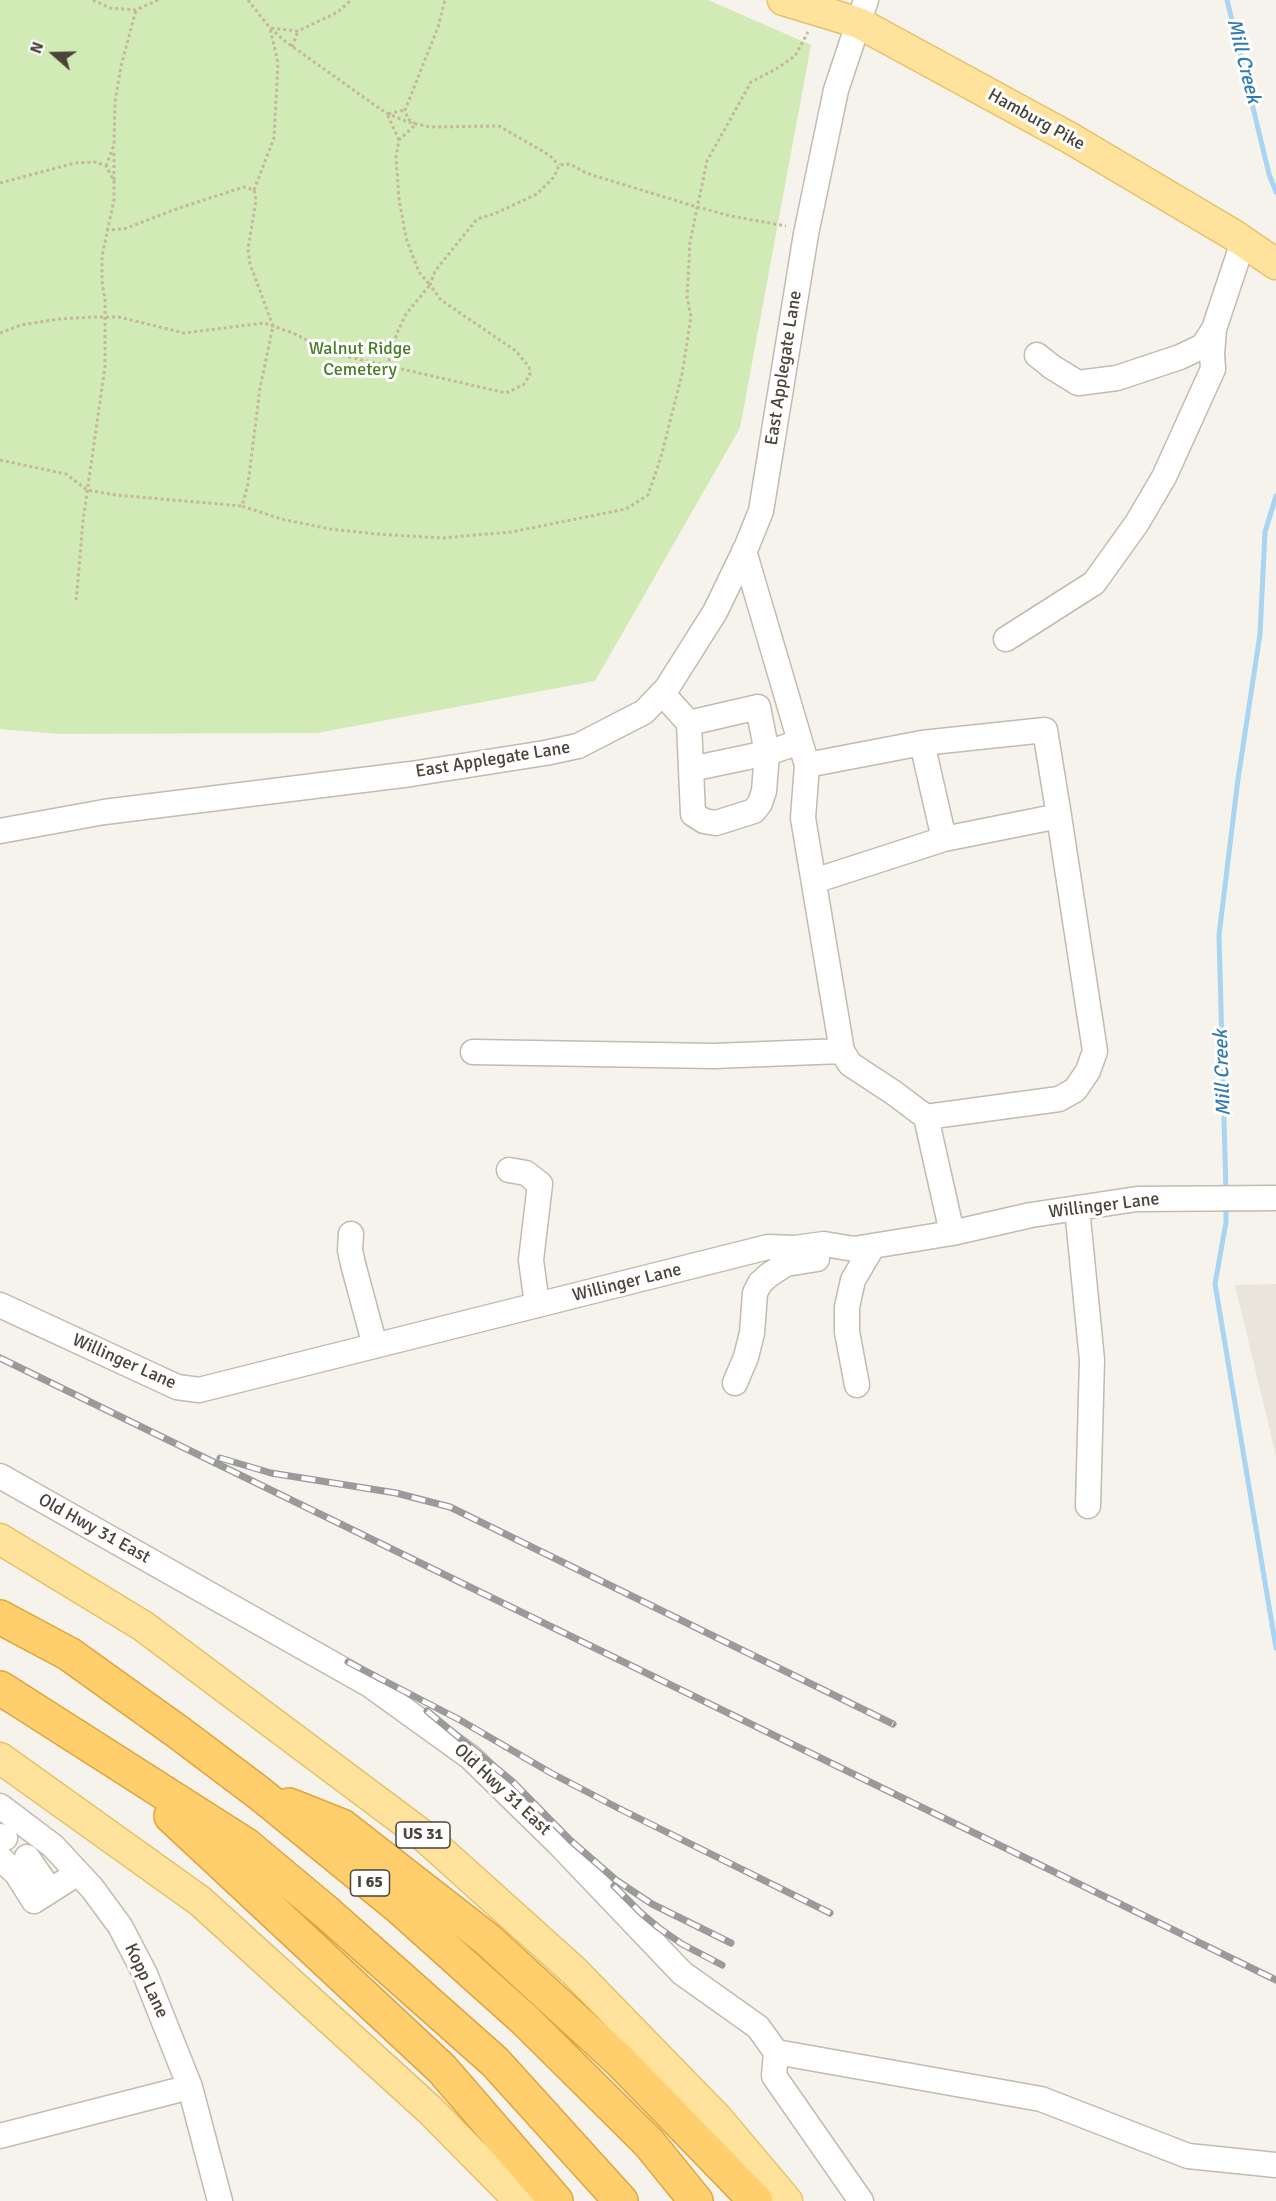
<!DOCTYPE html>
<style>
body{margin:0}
#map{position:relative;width:1276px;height:2201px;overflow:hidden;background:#f6f3ec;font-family:Signika,sans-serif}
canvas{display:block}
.north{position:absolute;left:24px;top:24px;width:60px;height:60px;-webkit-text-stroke:4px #fff;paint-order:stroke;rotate:290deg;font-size:16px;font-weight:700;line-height:24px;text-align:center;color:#4b4439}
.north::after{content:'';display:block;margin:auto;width:21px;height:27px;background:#4b4439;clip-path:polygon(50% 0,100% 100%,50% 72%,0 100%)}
</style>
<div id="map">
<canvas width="1276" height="2201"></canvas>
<div class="north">N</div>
</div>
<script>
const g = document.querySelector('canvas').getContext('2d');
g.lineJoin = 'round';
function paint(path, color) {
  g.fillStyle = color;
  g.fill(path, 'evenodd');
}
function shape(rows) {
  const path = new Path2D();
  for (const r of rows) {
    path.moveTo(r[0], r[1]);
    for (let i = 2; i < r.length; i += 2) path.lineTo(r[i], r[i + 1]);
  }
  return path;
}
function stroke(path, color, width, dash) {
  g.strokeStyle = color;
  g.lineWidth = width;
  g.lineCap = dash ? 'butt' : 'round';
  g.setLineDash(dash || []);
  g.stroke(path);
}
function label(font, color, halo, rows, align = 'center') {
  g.font = font + ' Signika,sans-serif';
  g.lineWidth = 6;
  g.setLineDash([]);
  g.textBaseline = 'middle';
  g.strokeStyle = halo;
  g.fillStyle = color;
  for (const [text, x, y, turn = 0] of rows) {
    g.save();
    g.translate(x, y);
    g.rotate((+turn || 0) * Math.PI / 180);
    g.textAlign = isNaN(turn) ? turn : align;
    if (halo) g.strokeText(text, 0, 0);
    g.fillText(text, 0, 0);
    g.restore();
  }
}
paint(shape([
 [1276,1284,1276,1456,1235,1285]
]), '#eae5da');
paint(shape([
 [0,0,708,0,811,45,740,428,595,681,317,733,58,734,0,729]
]), '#d2eab5');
stroke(shape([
 [1227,0,1269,174,1276,192],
 [1226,1192,1219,935,1238,779,1260,634,1265,532,1276,496],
 [1226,1204,1226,1222,1215,1284,1276,1648]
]), '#a9d4f2', 5);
const minor = shape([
 [1037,355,1052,367,1078,383,1117,378,1180,357,1203,346,1214,329,1243,242],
 [744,551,807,765,803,818,842,1051,850,1064,894,1093,926,1117,952,1233],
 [1006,639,1094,583,1137,523,1164,477,1213,369,1212,354,1214,329],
 [662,693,689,723,758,707,767,753,691,769,689,723],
 [922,743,1045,730,1059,816,944,839],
 [807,765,922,743,944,839,814,881],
 [691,769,693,814,704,821,716,823,754,811,760,803,764,791,767,753,800,742],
 [0,831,104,812,411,774,545,753,578,746,644,712,667,688,715,612,746,548,761,511,806,234,836,90,866,0],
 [473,1052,714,1056,842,1051],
 [926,1117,1059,1099,1075,1090,1088,1071,1095,1051,1059,816],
 [509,1170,526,1173,540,1184,531,1260,537,1305],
 [1077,1208,1092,1360,1088,1506],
 [351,1234,350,1250,353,1264,375,1346],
 [0,1305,177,1387,199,1390,768,1247,795,1248,824,1244,854,1249,952,1233,1031,1215,1137,1199,1276,1198],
 [735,1383,746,1357,752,1333,755,1293,760,1283,769,1275,786,1264,817,1259],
 [857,1385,847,1332,847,1307,853,1280,873,1246],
 [0,1476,370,1685,470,1757,558,1843,682,1973,758,2027,776,2052,774,2076,861,2201],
 [0,1806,53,1846,92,1888,120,1926,145,1974,190,2087,220,2201],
 [0,1836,5,1838],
 [27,1857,50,1890],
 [0,1858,17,1874,34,1901,78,1873],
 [776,2052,1041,2099,1188,2156,1276,2165],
 [0,2136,190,2087]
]);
const major = shape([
 [783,0,859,23,1070,138,1232,234,1276,264],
 [0,1539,143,1626,425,1837,573,1970,718,2119,787,2201],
 [0,1758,200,1901,430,2110,520,2201]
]);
const highway = shape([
 [0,1617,69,1654,178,1732,259,1793,399,1907,525,2020,649,2143,696,2201],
 [0,1688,246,1845,325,1911,495,2062,621,2201],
 [289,1805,342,1826,487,1939,620,2061,756,2201],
 [171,1816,442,2069,556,2201]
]);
stroke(minor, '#c2bbae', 27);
stroke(major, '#e6c16a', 33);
stroke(highway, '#e0a43c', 36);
stroke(shape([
 [93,0,110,8,136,10,158,0],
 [248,0,270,28,286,42,386,113,408,122,430,127,499,126,549,155,559,165],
 [292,47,298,31],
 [399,140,387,114,405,110],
 [106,166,114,145,115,102,121,66,136,10],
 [114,180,114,150],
 [0,183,75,163,96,162,106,166,114,181,114,200,102,256,102,281,105,300,105,366,83,521,76,603],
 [254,190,274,138,278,63,270,28,298,31,338,12,351,0],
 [106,230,124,229,179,208,244,187,254,190,256,200,248,249,250,264,273,326,260,388,248,484,242,506,281,519,330,529,376,534,442,538,511,532,626,509,648,495,661,457,682,374,691,317,687,297,690,242,707,161,751,82,776,69,795,56,808,32],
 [0,333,21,325,59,319,93,317,119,317,184,333,264,323,293,333,332,353,506,393,523,385,530,375,529,367,516,351,441,300,430,285,435,271,477,219,494,214,537,194,554,177,559,165,570,164,586,173,605,179,697,207,731,216,786,226],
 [387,367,397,333,406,314,430,285,419,272,406,238,399,199,396,157,399,140,416,124,408,119,405,110,438,27,445,0],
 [0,460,66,474,87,490,116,495,242,506]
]), '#c4b79f', 3, [3, 3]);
stroke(minor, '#fff', 24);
stroke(major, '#ffe39c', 30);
stroke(highway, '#ffcf6e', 33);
const rail = shape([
 [0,1358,1276,1980],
 [220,1458,271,1473,396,1493,450,1507,893,1724],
 [348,1662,460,1720,551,1773,618,1808,830,1913],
 [427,1711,513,1782,570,1840,616,1880,652,1904,731,1943],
 [614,1886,641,1913,659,1928,682,1944,722,1965]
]);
stroke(rail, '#9a9a9a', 7);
stroke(rail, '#fff', 4.5, [14]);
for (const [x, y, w] of [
 [423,1835,54],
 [370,1883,39]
]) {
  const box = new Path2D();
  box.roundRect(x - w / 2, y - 13, w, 26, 4.5);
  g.fillStyle = '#fff';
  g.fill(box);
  stroke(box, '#4b4439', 1.5);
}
label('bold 16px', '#4b4439', null, [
 ["US 31",423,1835],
 ["I 65",370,1883]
]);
label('18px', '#4b4439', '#fff', [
 ["Hamburg Pike",1036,120,29],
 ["East Applegate Lane",784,368,-81],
 ["East Applegate Lane",493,760,-9],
 ["Willinger Lane",1104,1206,-7],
 ["Willinger Lane",627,1283,-14],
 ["Willinger Lane",124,1362,24],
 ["Old Hwy 31 East",94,1529,29],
 ["Old Hwy 31 East",502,1790,43],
 ["Kopp Lane",146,1981,65]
]);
label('18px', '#4a7f2a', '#fff', [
 ["Walnut Ridge",360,349],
 ["Cemetery",360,370]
]);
label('italic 20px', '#2e7ab2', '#fff', [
 ["Mill Creek",1243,61,76],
 ["Mill Creek",1223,1073,-92]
]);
</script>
